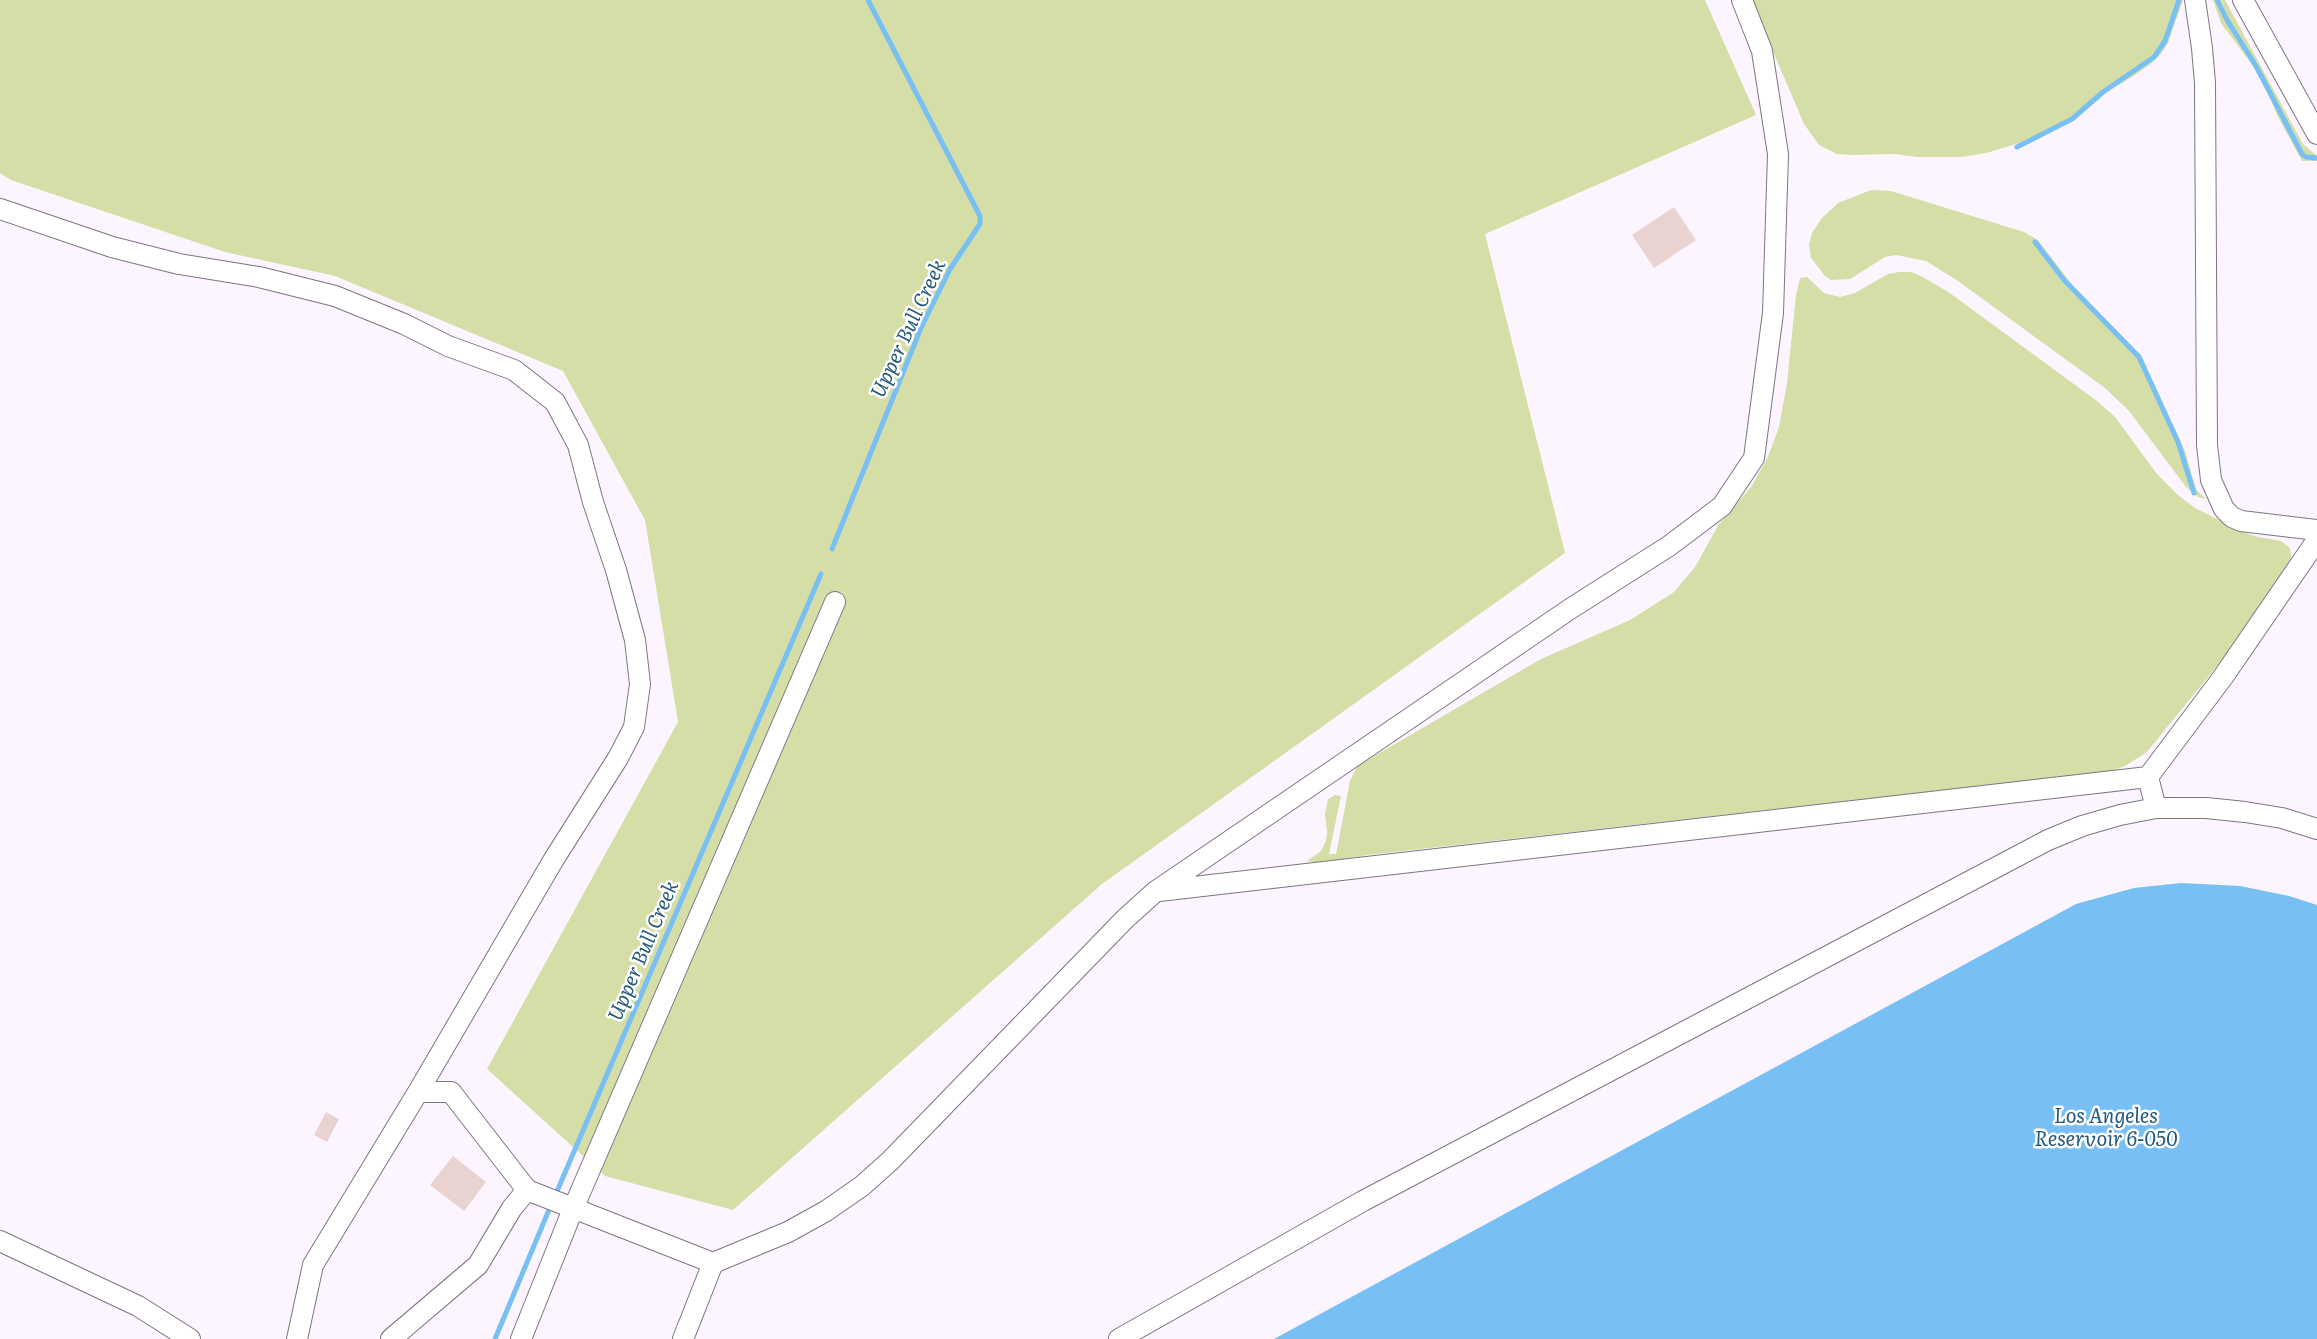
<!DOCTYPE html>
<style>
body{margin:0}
canvas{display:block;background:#fcf5ff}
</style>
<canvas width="2317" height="1339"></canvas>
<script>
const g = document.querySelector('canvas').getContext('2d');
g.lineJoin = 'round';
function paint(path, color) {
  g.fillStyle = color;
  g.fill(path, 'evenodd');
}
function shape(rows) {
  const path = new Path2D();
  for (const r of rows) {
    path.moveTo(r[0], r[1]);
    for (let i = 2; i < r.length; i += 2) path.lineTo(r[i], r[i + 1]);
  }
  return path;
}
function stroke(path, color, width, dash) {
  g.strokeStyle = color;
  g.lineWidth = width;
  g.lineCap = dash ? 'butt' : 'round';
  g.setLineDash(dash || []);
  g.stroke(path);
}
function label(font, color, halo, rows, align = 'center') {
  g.font = font + ' Literata,serif';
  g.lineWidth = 5;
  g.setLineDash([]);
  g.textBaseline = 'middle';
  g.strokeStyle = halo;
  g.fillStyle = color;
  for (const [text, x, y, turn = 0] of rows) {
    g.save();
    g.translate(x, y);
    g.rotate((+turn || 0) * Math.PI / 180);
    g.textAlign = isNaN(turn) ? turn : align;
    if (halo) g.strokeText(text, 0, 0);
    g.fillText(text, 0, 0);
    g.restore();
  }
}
paint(shape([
 [0,0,1705,0,1756,115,1485,234,1565,553,1102,884,733,1210,605,1176,487,1069,678,722,645,520,563,371,335,276,225,252,11,180,0,173],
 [1751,0,2183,0,2168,43,2161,54,2152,63,2132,77,2102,95,2075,120,2035,138,1990,152,1963,157,1917,157,1895,154,1851,155,1837,154,1819,145,1804,124],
 [2213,0,2225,0,2303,144,2316,155,2317,161,2302,161,2277,115,2266,88,2250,62,2221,23],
 [1871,190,1891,191,2024,232,2038,240,2074,287,2141,355,2185,451,2196,489,2206,499,2198,497,2186,487,2129,411,2105,388,1958,281,1926,261,1896,255,1885,257,1850,279,1831,280,1825,276,1811,258,1809,245,1812,233,1822,218,1838,203],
 [1899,272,1911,272,1919,275,1947,291,2097,401,2115,417,2157,474,2179,496,2195,508,2246,533,2258,537,2281,541,2290,548,2292,563,2287,572,2221,661,2147,752,2125,766,2112,771,1367,855,1321,863,1307,861,1321,851,1326,841,1327,832,1325,814,1328,799,1335,795,1341,796,1329,854,1336,854,1350,781,1357,766,1541,659,1630,620,1674,592,1695,567,1719,524,1751,487,1767,459,1779,427,1787,383,1796,295,1800,278,1807,277,1824,293,1840,297,1855,293,1888,274]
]), '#d5dea6');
paint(shape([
 [2181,883,2240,886,2289,896,2317,905,2317,1339,1274,1339,2076,904,2134,888]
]), '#78bff4');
stroke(shape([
 [2217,0,2227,20,2256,66,2302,154,2306,157,2317,158],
 [2017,147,2072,119,2103,92,2154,57,2165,41,2179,0],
 [2035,242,2064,280,2139,357,2178,442,2194,493],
 [832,549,921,328,950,269,980,224,980,216,868,0],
 [555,1196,821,574],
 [495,1339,551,1205]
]), '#78bff4', 5);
paint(shape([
 [1674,207,1696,240,1654,268,1632,235],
 [326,1112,339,1119,327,1142,314,1135],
 [453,1156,486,1182,464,1211,430,1185]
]), '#e9d3d1');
const minor = shape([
 [2195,0,2202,48,2205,83,2207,445,2211,480,2224,509,2232,517,2241,521,2317,530],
 [2243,0,2317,134],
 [0,209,112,247,179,264,259,277,335,296,404,324,448,346,514,370,555,402,578,445,593,502,616,570,635,640,640,684,634,727,618,758,554,859,418,1092],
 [2148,777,2223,677,2317,540],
 [1159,891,2148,777,2156,808],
 [0,1241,138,1306,190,1339],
 [297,1339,313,1265,418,1092,451,1092,527,1190,713,1263,788,1232,826,1211,862,1186,890,1161,1125,919,1156,891,1570,609,1669,546,1722,506,1754,458,1773,313,1778,154,1762,51,1742,0],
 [391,1339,478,1265,512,1208,527,1190],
 [521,1339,573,1209,835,602],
 [683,1339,713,1263],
 [1119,1339,1363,1201,2048,840,2082,826,2120,815,2156,808,2206,808,2245,812,2282,818,2317,829]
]);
stroke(minor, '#7f7482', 22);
stroke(minor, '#fff', 20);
label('italic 20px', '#25587c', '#fff', [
 ["Upper Bull Creek",909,329,-65],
 ["Upper Bull Creek",644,951,-67],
 ["Los Angeles",2106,1117],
 ["Reservoir 6-050",2106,1140]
]);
</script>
